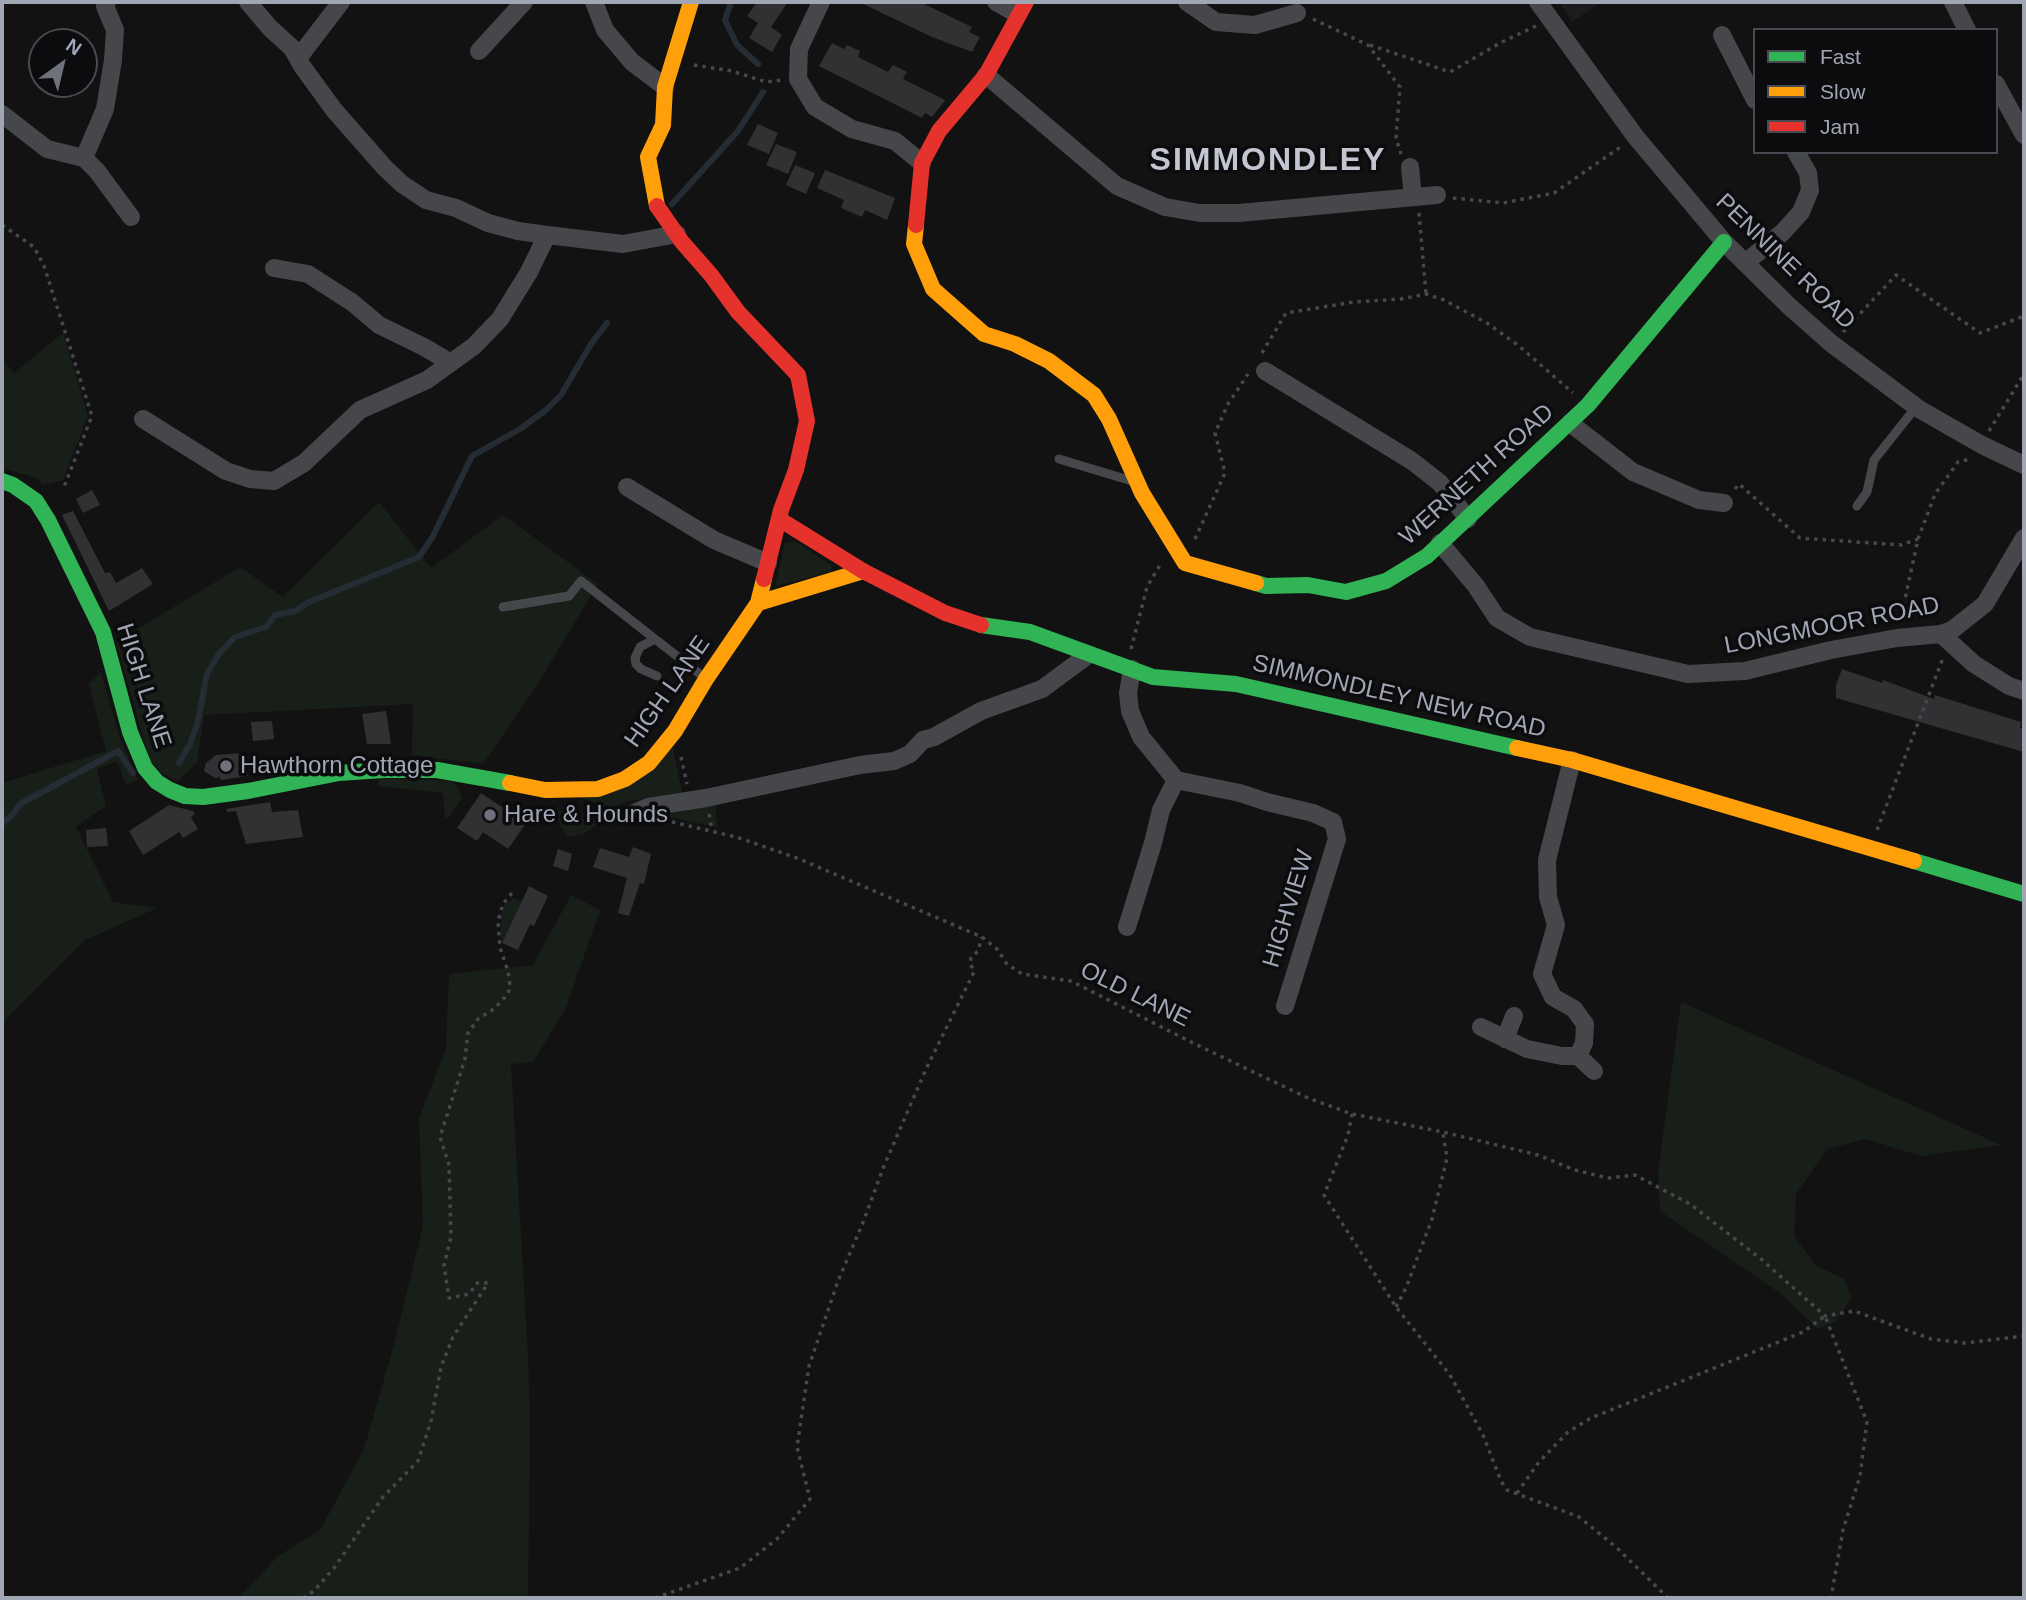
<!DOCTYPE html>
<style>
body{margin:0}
#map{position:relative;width:2026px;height:1600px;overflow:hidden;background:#121212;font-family:Helvetica,sans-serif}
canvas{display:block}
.frame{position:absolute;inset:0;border:4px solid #a1a6b5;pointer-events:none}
.legend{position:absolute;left:1753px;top:28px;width:245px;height:126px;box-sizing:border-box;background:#0c0c0e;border:2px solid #484a51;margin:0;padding:9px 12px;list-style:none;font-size:21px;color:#a1a6b5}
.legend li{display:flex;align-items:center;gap:14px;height:35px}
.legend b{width:35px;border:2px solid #484a51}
.north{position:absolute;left:28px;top:28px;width:70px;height:70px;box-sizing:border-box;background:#0c0c0e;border:2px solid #484a51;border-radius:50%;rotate:34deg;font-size:19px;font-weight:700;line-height:28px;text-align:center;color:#a1a6b5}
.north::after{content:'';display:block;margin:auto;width:24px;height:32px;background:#6f727c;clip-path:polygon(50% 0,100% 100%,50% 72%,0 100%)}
</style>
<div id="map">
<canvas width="2026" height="1600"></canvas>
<div class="frame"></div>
<ul class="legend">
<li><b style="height:9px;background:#30b455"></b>Fast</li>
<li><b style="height:9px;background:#ff9f0a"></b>Slow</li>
<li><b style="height:9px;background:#e5322d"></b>Jam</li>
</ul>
<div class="north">N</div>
</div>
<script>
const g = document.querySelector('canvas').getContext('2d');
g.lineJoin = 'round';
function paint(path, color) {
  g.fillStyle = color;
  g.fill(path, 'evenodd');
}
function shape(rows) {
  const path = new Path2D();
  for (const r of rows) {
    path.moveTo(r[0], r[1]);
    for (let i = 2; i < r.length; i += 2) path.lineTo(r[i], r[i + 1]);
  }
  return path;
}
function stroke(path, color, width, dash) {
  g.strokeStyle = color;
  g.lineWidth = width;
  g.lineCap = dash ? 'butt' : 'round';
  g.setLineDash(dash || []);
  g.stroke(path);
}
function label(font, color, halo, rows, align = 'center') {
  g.font = font + ' Helvetica,sans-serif';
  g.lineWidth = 7;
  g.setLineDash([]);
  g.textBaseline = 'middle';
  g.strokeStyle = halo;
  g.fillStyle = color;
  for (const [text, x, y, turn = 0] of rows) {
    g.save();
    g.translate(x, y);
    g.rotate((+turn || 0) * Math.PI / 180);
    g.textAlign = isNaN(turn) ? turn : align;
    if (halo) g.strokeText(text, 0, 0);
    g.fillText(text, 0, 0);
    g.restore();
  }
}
paint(shape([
 [1559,2,1601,2,1572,22]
]), '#1c1c1e');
paint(shape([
 [63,333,88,416,63,480,43,485,37,478,2,468,2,359,14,373],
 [379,502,431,568,503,515,598,584,537,685,483,764,412,755,413,704,204,715,197,762,177,782,161,772,149,759,116,642,240,567,283,597],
 [795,541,832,566,831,572,775,586,785,543],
 [101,672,119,736,138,780,126,784,117,761,97,769,106,806,76,827,113,902,157,908,85,940,2,1023,2,783,106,751,89,684],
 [672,744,682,792,622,802,614,810,581,798],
 [379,778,451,781,459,789,462,799,449,817,445,818,443,793,378,786],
 [715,801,717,827,650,813],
 [557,809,584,819,603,821,583,834,568,837,560,825],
 [571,895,600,910,566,1008,533,1062,511,1064,528,1356,530,1423,528,1598,239,1598,278,1556,320,1530,364,1449,395,1341,423,1225,419,1119,446,1048,449,974,533,965],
 [513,898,522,901,503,941,501,937,501,916,504,906],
 [1681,1002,2001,1145,1921,1156,1866,1139,1827,1149,1796,1194,1794,1236,1816,1266,1845,1279,1851,1299,1835,1322,1818,1329,1781,1294,1660,1211,1658,1173]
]), '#181f19');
stroke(shape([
 [731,2,725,20,737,45,758,64],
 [672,204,738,131,763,92],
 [179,763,190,744,197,725,207,674,218,655,235,637,266,627,275,615,295,611,309,602,419,557,432,538,472,456,520,429,546,410,561,395,591,344,607,323],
 [2,824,14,813,20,804,118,751,133,773]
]), '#252c34', 6);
paint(shape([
 [757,2,788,2,771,27,782,35,772,52,749,38,758,23,747,16],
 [859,2,920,2,972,27,969,32,980,37,972,52,932,37],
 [832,43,844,49,847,45,860,51,858,57,888,72,893,65,907,72,903,78,905,80,945,100,943,103,932,117,925,113,922,118,819,66],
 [758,124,778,133,769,154,747,145],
 [776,144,797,152,788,174,766,165],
 [795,165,815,173,806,194,786,185],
 [825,170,895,198,887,220,865,210,862,217,841,208,844,200,817,188],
 [92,490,100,505,83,513,76,499],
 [73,511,105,573,110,572,116,583,142,568,153,584,109,611,62,515],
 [1842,669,1882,683,1883,680,1934,699,1935,695,2021,722,2020,728,2024,730,2024,752,1836,698,1836,685],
 [386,711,391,744,367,744,362,714],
 [272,721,274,739,253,741,251,722],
 [245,753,248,776,221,780,220,777,215,778,204,771,206,763,216,755],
 [481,793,526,823,508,849,483,832,477,841,457,828],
 [270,802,272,812,298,810,303,837,246,844,236,811,227,812,226,809],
 [169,805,193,811,195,814,191,817,198,829,183,838,179,832,143,855,129,831],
 [106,828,108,846,87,847,86,830],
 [633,847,651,854,644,884,640,883,629,916,618,913,627,878,593,867,600,848,629,857],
 [558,849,572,854,568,871,553,866],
 [529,886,548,896,534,926,530,924,518,950,502,943]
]), '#313133');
stroke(shape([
 [1313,19,1368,45,1400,87,1396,138,1401,154],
 [1370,45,1450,72,1500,43,1536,26],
 [694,65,732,71,766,82,782,80],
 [1453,198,1503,203,1554,193,1622,146],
 [1419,213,1426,294],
 [2,225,34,247,44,266,92,416,64,487],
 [1843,332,1896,275,1980,333,2024,316],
 [1262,353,1286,313,1354,302,1401,299,1426,294,1444,300,1487,323,1519,346,1573,393],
 [1989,431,2024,374],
 [1735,489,1739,484,1800,538,1901,545,1918,539],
 [1195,539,1225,473,1215,433,1228,404,1248,374],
 [1900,622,1918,539,1935,494,1958,462,1970,459],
 [1131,649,1147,587,1160,565],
 [681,757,687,784],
 [597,811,617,814],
 [709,814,712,830],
 [672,822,736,837,797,858,982,937,997,949,1007,964,1022,974,1071,981,1195,1044,1308,1098,1352,1114,1443,1132,1538,1155,1575,1170,1608,1178,1635,1175,1690,1204,1761,1259,1825,1316,1854,1311,1931,1339,1965,1343,2024,1336],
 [1877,830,1943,658],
 [1352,1114,1348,1135,1324,1195,1396,1307,1450,1375,1483,1435,1501,1481,1507,1490,1579,1517,1616,1547,1668,1598],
 [1396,1307,1406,1288,1432,1219,1447,1158,1443,1133],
 [1517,1493,1539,1462,1568,1432,1591,1418,1803,1332,1825,1316,1867,1422,1860,1476,1843,1530,1831,1598],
 [303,1598,314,1591,334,1568,383,1497,418,1461,431,1421,441,1367,453,1337,488,1283,477,1283,469,1294,449,1298,444,1265,451,1237,449,1165,440,1137,465,1059,468,1033,478,1019,494,1009,508,994,510,986,508,971,500,948,498,921,503,904,512,893],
 [655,1598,740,1568,777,1539,810,1499,797,1447,809,1366,838,1281,862,1225,884,1166,926,1069,974,972,974,969,970,965,971,958,978,951,982,937]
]), '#47484d', 3.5, [3.5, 5]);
stroke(shape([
 [1059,459,1132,481],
 [1857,506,1867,492,1874,460,1916,407],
 [503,607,569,596,581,581,655,639],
 [657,676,641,669,636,664,635,658,640,647,655,639,705,678]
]), '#46474b', 9);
stroke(shape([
 [107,2,105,6,115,30,113,60,105,109,84,158,97,171,131,217],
 [248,2,270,28,292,48,302,66,334,110,385,168,402,184,426,200,456,208,488,223,518,231,547,235,623,244,677,234],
 [594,2,605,30,632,62,665,87],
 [821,2,799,49,798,79,815,107,852,129,895,141,922,163],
 [996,2,1017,14],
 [1187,2,1216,22,1255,25,1297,13],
 [1538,2,1635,136,1724,242,1790,307,1832,344,1919,409,1982,445,2024,465],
 [1953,2,1967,30],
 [1722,35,1755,100],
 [479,51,524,2],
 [299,57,341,2],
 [986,75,1117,186,1165,207,1200,213,1239,213,1437,195],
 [1996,84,2024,135],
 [2,114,47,149,84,158],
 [1410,167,1413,197],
 [1745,263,1783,232,1801,212,1810,190,1808,173,1796,152],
 [274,268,308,274,353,303,379,325,424,347,451,363],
 [1265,371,1412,461,1440,483,1468,519],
 [143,419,226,471,250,479,274,481,304,463,360,410,427,380,474,346,500,319,529,272,547,235],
 [1570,423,1633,472,1699,500,1724,503],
 [627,487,714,540,768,563],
 [1440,543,1476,586,1497,618,1530,637,1688,674,1745,671,1831,650,1897,638,1941,634,1952,630,1985,604,2024,538],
 [1941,634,1974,664,2009,686,2024,691],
 [1132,669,1128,693,1130,711,1141,737,1176,780,1240,793,1267,802,1313,813,1333,822,1337,839,1285,1006],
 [632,814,648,807,706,798,860,765,894,761,910,754,923,740,934,737,981,711,1042,689,1088,655],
 [1127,927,1153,843,1161,810,1176,780],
 [1481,1027,1527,1049,1562,1056,1578,1056,1584,1043,1585,1024,1574,1009,1553,997,1542,974,1556,925,1548,897,1547,860,1572,760],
 [1505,1039,1514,1016],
 [1578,1056,1594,1071]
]), '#46474b', 18);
stroke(shape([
 [2,481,13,485,36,501,48,520,103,632,130,732,145,768,157,782,170,790,185,796,203,797,248,791,339,773,384,770,437,770,510,783],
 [1256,583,1266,586,1308,585,1346,592,1386,581,1427,556,1588,405,1724,242],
 [981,625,1030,632,1153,677,1236,684,1517,748],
 [1914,861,2024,894]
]), '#30b455', 16);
stroke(shape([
 [657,206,648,157,663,125,665,87,691,2],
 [916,225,914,244,933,289,984,334,1015,344,1049,361,1094,395,1109,419,1142,493,1185,563,1256,583],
 [758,603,863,571],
 [1517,748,1572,760,1914,861],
 [510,783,545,790,598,789,625,779,649,763,675,731,706,679,758,603,764,579]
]), '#ff9f0a', 16);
stroke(shape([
 [657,206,682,242,711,275,738,312,798,375,807,421,796,470,781,510,764,579],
 [916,225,922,163,939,131,986,75,1026,2],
 [779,519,863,571,945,613,981,625]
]), '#e5322d', 16);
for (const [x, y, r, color] of [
 [226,766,7,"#6f727c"],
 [490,815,7,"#6f727c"]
]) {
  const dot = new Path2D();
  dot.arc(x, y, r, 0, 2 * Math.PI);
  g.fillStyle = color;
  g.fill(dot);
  stroke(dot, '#0c0c0e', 2.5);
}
label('24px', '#a1a6b5', '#0c0c0e', [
 ["PENNINE ROAD",1785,262,44],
 ["WERNETH ROAD",1477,475,-42],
 ["LONGMOOR ROAD",1832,626,-11],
 ["HIGH LANE",143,686,72],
 ["HIGH LANE",668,692,-55],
 ["SIMMONDLEY NEW ROAD",1399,697,13],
 ["HIGHVIEW",1289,909,-73],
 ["OLD LANE",1135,995,26]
]);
label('24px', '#a1a6b5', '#0c0c0e', [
 ["Hawthorn Cottage",240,766],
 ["Hare & Hounds",504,815]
], 'left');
g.letterSpacing = '2px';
label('bold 32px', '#c3c6d0', '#0c0c0e', [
 ["SIMMONDLEY",1268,161]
]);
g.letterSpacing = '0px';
</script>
